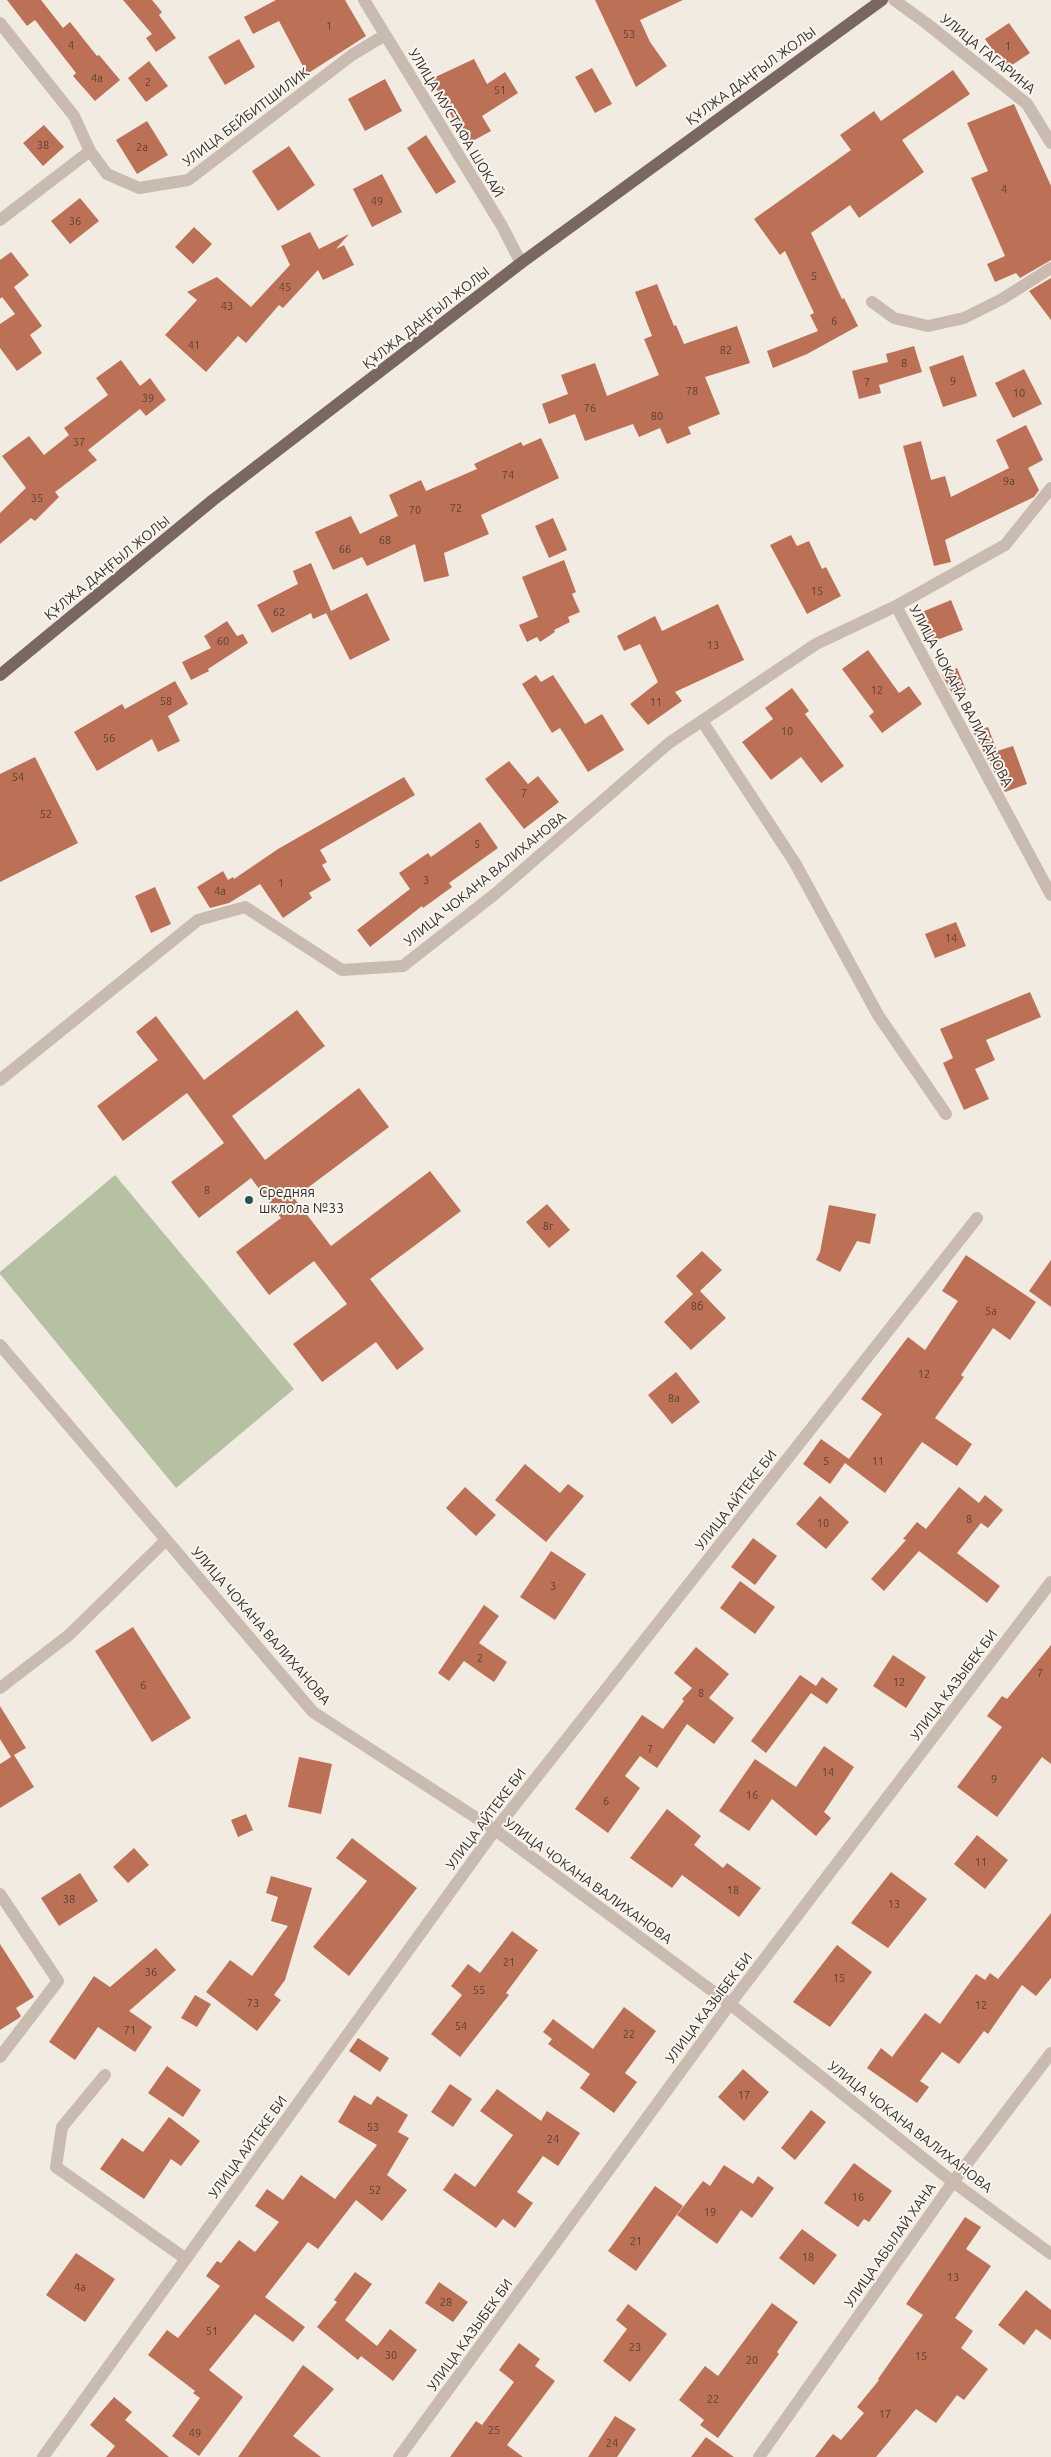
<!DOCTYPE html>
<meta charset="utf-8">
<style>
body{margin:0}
canvas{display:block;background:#f2ebe2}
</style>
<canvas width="1051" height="2457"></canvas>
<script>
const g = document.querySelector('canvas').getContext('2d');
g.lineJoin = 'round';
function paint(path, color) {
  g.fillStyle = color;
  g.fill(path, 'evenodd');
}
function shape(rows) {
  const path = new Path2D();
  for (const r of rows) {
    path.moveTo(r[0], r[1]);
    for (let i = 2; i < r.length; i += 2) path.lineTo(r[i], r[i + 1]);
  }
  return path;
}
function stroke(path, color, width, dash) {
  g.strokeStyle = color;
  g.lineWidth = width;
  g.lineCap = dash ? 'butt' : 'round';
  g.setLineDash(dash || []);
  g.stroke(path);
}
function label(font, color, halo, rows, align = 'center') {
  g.font = font + ' Ubuntu,sans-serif';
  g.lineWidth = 4;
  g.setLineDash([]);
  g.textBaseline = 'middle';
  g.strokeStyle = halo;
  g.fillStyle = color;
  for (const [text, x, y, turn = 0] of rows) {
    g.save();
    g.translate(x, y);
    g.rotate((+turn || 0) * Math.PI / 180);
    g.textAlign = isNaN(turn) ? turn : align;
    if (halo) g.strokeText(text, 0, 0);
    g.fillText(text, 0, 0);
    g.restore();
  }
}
paint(shape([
 [115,1175,294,1389,176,1488,0,1274,0,1272]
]), '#b6c0a3');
paint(shape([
 [7,0,41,0,63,28,70,22,97,56,99,55,120,80,95,101,73,76,76,73,35,20,27,26],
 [123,0,152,0,162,12,159,15,176,38,156,52,146,38,152,34],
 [276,0,345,0,366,36,307,74,279,21,253,34,244,17],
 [595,0,683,0,640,20,650,42,667,66,636,87],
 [1009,23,1030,53,1006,69,985,39],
 [239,39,255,67,225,85,208,57],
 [474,59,487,84,505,72,518,93,482,116,491,131,467,144,431,79],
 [149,61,168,86,146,102,128,78],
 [592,68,612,104,595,113,575,77],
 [953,70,970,94,902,140,924,172,859,218,850,205,811,233,842,299,844,298,858,326,807,354,773,368,767,351,818,331,810,315,814,313,785,251,780,255,754,219,851,150,840,135,874,111,881,121],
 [385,79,402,111,365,131,348,99],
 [1014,104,1051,186,1051,260,1020,278,1016,273,995,282,987,264,1005,256,971,178,988,171,967,123],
 [147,121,168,155,137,174,116,140],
 [44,125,64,147,43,166,23,143],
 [426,135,456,182,436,194,407,148],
 [289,146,315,185,278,211,252,171],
 [382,174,402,212,372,227,353,189],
 [80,198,99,221,70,244,51,221],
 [194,227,212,244,193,264,175,247],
 [310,232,319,249,349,234,336,249,344,245,354,265,323,280,318,270,283,308,279,305,246,343,238,336,206,372,165,335,197,300,187,292,217,277,251,307,290,265,281,246],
 [11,252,29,275,14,287,42,326,30,335,42,353,17,371,0,348,0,324,15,314,2,297,0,299,0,260],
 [1051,278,1051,320,1029,291],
 [657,284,674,326,676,325,684,344,737,326,750,363,705,377,720,414,688,427,691,434,667,444,660,428,639,437,633,424,585,441,575,414,549,424,542,404,568,394,561,375,595,363,607,396,659,375,644,339,652,336,635,292],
 [914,346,922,372,879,385,881,393,859,399,852,371,888,362,886,354],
 [963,355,977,396,943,407,929,367],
 [121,360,140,386,150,378,166,400,146,416,140,409,88,450,97,460,55,492,59,497,35,521,31,518,0,544,0,513,26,488,2,456,29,436,44,455,69,435,64,428,108,395,96,378],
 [1024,369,1042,404,1013,418,995,383],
 [1026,425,1043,460,1028,468,1039,490,1034,497,945,540,951,562,934,566,903,446,921,441,931,480,945,476,951,497,1009,468,996,440],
 [541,438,559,478,481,515,489,534,444,553,449,576,424,582,415,544,367,566,362,557,333,570,315,532,351,516,360,534,398,516,389,495,421,480,426,491,477,469,474,464,521,442,523,446],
 [553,518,567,550,549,558,535,526],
 [791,535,797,546,809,541,822,569,826,567,841,596,807,614,770,545],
 [564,560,576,592,572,594,580,612,568,617,570,622,554,630,555,632,540,642,537,637,527,642,519,625,538,617,522,577],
 [311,563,331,611,367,593,390,640,350,660,326,613,329,612,313,619,311,613,272,633,257,605,298,584,293,571],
 [951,600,963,630,929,643,917,614],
 [718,604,744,660,675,692,682,701,648,725,630,704,658,682,640,644,624,651,617,636,655,616,662,631],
 [227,621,237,636,243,634,248,643,208,669,209,671,191,680,182,662,211,648,204,636],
 [868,650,899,693,909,686,922,704,882,733,869,716,874,712,842,669],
 [957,668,966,690,953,695,942,675],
 [536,675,541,682,553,675,585,724,602,714,624,750,588,772,560,728,552,733,522,684],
 [175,681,188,704,168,716,180,741,158,752,152,739,97,771,74,732,122,704,125,709],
 [792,688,809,711,805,714,844,766,821,783,801,757,771,780,742,742,773,719,765,708],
 [988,727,997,751,1013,746,1027,784,1005,792,973,732],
 [35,757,78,843,0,882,0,774],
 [509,761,528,784,538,776,559,802,524,829,485,779],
 [404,777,415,795,320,850,327,862,322,865,331,880,309,893,312,898,283,918,260,884,229,903,210,908,197,887,223,871,228,880,233,877,234,879,278,849],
 [480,822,498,848,449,883,452,887,423,908,422,906,370,947,357,930,410,889,399,873,428,853,431,857],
 [155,887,171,924,151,933,135,896],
 [956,922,966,946,935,958,925,934],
 [1030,992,1041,1017,986,1040,995,1060,975,1069,989,1099,964,1110,943,1063,953,1058,940,1029],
 [297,1010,325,1046,232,1116,265,1160,359,1088,389,1127,294,1198,331,1246,430,1171,461,1211,370,1279,424,1349,397,1370,376,1342,322,1382,293,1344,347,1304,314,1261,269,1295,236,1252,281,1218,251,1178,199,1218,171,1182,224,1143,187,1093,123,1141,97,1106,158,1060,136,1032,156,1016,204,1080],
 [547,1204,570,1230,549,1248,526,1222],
 [829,1205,876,1214,870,1244,857,1241,840,1272,816,1260,820,1252],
 [702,1251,722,1270,700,1291,726,1318,691,1350,664,1322,693,1294,676,1276],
 [966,1255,1036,1302,1010,1340,993,1328,961,1375,964,1377,935,1418,972,1444,957,1466,922,1442,885,1493,845,1463,830,1484,803,1464,821,1439,849,1459,882,1414,861,1399,908,1337,925,1350,958,1301,942,1291],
 [1051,1260,1051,1307,1029,1291],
 [676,1372,700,1402,672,1424,648,1395],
 [525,1464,560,1493,568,1484,584,1496,546,1542,495,1500],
 [465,1487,496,1515,476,1536,446,1508],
 [959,1487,979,1503,985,1495,1003,1510,988,1528,981,1523,957,1553,1000,1586,987,1603,919,1551,884,1591,871,1579,906,1540,903,1539,917,1522,926,1529],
 [820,1496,849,1522,826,1549,796,1524],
 [753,1538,777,1556,755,1585,731,1567],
 [551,1551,586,1574,555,1620,520,1597],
 [740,1581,775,1607,755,1634,720,1608],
 [484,1605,499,1616,479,1643,507,1662,494,1682,464,1661,449,1681,438,1673],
 [133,1627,191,1718,152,1742,95,1651],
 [1051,1645,1051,1764,1042,1757,997,1817,957,1787,1002,1727,987,1716,1002,1696,1007,1699],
 [696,1647,729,1674,709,1698,734,1718,714,1744,687,1724,657,1768,640,1756,625,1776,640,1788,608,1833,575,1809,642,1715,663,1729,684,1701,682,1699,692,1688,674,1673],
 [893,1655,926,1677,906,1708,873,1686],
 [800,1675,816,1686,822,1677,838,1689,827,1704,811,1693,766,1753,751,1741],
 [0,1706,26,1748,14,1755,34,1787,0,1808,0,1764,11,1757,0,1739],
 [824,1746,854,1767,824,1812,831,1818,816,1836,772,1799,749,1831,719,1811,755,1759,796,1787],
 [299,1757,332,1764,321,1814,288,1807],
 [667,1809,701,1836,694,1845,723,1868,727,1863,761,1888,739,1917,682,1875,672,1888,630,1858],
 [246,1814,253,1830,238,1837,231,1820],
 [977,1835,1008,1860,985,1889,954,1864],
 [352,1838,417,1888,349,1976,313,1947,367,1881,336,1858],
 [134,1848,149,1865,128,1883,113,1867],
 [891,1872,927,1899,888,1948,851,1923],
 [80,1873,98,1901,59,1926,41,1898],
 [271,1876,312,1888,285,1980,274,1995,281,2000,257,2031,206,1992,230,1960,252,1976,288,1926,271,1921,278,1897,266,1893],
 [1051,1913,1051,1978,1036,1996,1022,1985,988,2034,984,2031,959,2064,942,2052,920,2081,929,2087,917,2103,867,2068,881,2048,892,2057,925,2013,940,2024,976,1974,985,1980,990,1973,998,1979],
 [512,1931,538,1950,506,1993,509,1995,460,2057,431,2034,462,1995,451,1986,468,1964,480,1973],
 [0,1944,34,1997,16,2008,21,2016,19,2018,0,2030],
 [837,1945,872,1972,830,2027,793,2002],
 [156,1948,176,1970,129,2011,152,2027,135,2052,98,2027,75,2060,49,2042,94,1976,110,1987],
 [195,1995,211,2004,197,2027,181,2018],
 [624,2007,656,2031,625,2073,637,2082,614,2113,580,2088,590,2074,548,2044,552,2039,543,2032,553,2019,593,2049],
 [358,2038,389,2058,380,2072,349,2051],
 [167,2066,201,2090,183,2117,148,2093],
 [743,2069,769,2092,744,2121,718,2097],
 [450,2084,472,2099,453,2127,431,2112],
 [497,2089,541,2121,547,2111,580,2133,558,2166,543,2156,517,2192,533,2203,515,2228,503,2219,496,2228,443,2190,455,2173,475,2187,513,2135,480,2111],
 [354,2095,371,2105,377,2096,408,2115,398,2132,409,2138,387,2175,407,2190,382,2221,356,2200,318,2249,308,2242,265,2297,305,2327,293,2342,255,2314,209,2370,243,2397,199,2456,172,2436,200,2398,193,2393,195,2391,148,2355,167,2330,178,2338,220,2286,206,2276,217,2261,221,2263,239,2240,255,2252,279,2222,255,2206,267,2189,283,2200,301,2175,335,2199,377,2145,338,2122],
 [811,2110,826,2122,795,2160,781,2148],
 [169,2117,200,2141,181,2166,171,2159,144,2199,100,2169,122,2138,143,2152],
 [854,2163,892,2191,869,2222,864,2219,858,2227,824,2203],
 [724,2165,753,2184,758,2176,774,2188,752,2218,741,2210,717,2244,677,2215,703,2181,710,2186],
 [655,2186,683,2206,636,2271,608,2251],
 [965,2217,981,2227,966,2249,991,2266,955,2318,973,2331,961,2348,988,2369,964,2400,957,2395,936,2423,916,2409,876,2457,815,2457,833,2434,841,2440,864,2413,857,2407,879,2380,878,2379,923,2315,906,2304],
 [802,2229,837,2255,814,2285,779,2258],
 [76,2253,115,2279,85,2322,46,2295],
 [355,2272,372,2284,345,2320,377,2346,390,2329,417,2350,393,2381,361,2356,358,2360,317,2327,337,2302,334,2300],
 [439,2282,468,2302,453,2322,425,2303],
 [1026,2290,1051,2310,1051,2340,1036,2329,1024,2345,998,2325],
 [772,2303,798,2322,777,2352,779,2354,718,2438,700,2425,704,2420,679,2400,705,2366,718,2376],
 [628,2304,667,2334,630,2382,603,2361,627,2329,616,2320],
 [519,2343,540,2359,535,2366,555,2381,507,2445,523,2457,450,2457,476,2421,482,2425,514,2382,499,2370],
 [303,2365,334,2389,293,2436,321,2457,238,2457],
 [114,2397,132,2412,125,2420,169,2457,106,2457,115,2446,90,2425],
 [615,2416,636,2429,617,2457,588,2457],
 [706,2437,734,2457,691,2457]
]), '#bc7156');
stroke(shape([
 [364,0,502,226,521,263],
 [894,0,926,23,1027,104,1051,143],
 [0,23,74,116,90,151,107,174,139,188,188,180,352,55,385,35],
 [0,220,90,151],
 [872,302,894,318,928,326,964,318,1002,299,1051,268],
 [896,606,1005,545,1051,488],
 [702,721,795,863,878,1015,946,1114],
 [0,1080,198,920,245,907,342,970,403,966,495,894,669,743,816,644,896,606,1051,895],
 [0,1345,313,1712,495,1830,730,2004,953,2182,1051,2254],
 [0,1688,69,1635,166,1540],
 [0,1894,58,1981,0,2057],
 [105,2075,62,2127,56,2167,186,2259],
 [43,2457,495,1830,977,1218],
 [399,2457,730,2004,1051,1582],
 [759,2457,953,2182,1051,2053]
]), '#c9bbaf', 12);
stroke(shape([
 [0,675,213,500,521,263,882,0]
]), '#79685f', 12);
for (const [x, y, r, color] of [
 [249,1200,5,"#255357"]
]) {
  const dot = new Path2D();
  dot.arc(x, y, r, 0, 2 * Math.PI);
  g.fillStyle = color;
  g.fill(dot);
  stroke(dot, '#f9f5ef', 2);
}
label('11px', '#5a4036', null, [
 ["1",329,26],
 ["53",629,34],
 ["4",71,45],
 ["1",1008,46],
 ["4а",97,78],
 ["2",148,82],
 ["51",500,90],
 ["38",43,145],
 ["2а",142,147],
 ["4",1004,189],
 ["49",377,201],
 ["36",75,221],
 ["5",814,276],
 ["45",285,287],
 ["43",227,306],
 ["6",834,321],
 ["41",194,345],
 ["82",726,350],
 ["8",904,363],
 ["9",953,381],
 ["7",867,382],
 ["78",692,391],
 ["10",1019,393],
 ["39",148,398],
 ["76",590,408],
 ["80",657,416],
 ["37",79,442],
 ["74",508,475],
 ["9а",1009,481],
 ["35",37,498],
 ["72",456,508],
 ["70",415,510],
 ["68",385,540],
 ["66",345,549],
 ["15",817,591],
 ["62",279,612],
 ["60",223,641],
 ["13",713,645],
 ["12",877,690],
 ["58",166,701],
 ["11",656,702],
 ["10",787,731],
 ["56",109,738],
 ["54",18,777],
 ["7",524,793],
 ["52",46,814],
 ["5",477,844],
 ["3",426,880],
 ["1",281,883],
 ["4а",220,891],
 ["14",951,938],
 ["8",207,1190],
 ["8г",548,1226],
 ["8б",697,1306],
 ["5а",991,1311],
 ["12",924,1374],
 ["8а",674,1398],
 ["5",826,1461],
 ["11",878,1461],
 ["8",969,1519],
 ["10",823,1523],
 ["3",553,1586],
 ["2",480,1658],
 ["7",1040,1673],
 ["12",899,1682],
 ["6",143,1685],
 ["8",701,1693],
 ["7",650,1749],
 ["14",828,1772],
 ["9",994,1779],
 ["16",752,1795],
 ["6",606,1801],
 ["11",981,1862],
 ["18",733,1890],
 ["38",69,1899],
 ["13",894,1904],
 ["21",509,1962],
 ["36",151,1972],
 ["15",839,1978],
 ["55",479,1990],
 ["73",253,2003],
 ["12",981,2005],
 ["54",461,2026],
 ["71",130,2030],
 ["22",629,2034],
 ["17",744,2095],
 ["53",373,2127],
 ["24",553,2139],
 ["52",375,2190],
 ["16",858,2197],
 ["19",710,2212],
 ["21",636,2241],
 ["18",808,2257],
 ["13",953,2277],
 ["4а",80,2287],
 ["28",446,2302],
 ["51",212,2331],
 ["23",635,2347],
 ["30",391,2355],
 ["15",921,2356],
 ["20",752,2360],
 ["22",713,2399],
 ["17",885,2414],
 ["25",494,2430],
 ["49",195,2433],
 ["24",612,2443]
]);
label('14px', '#39302c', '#f9f5ef', [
 ["УЛИЦА ГАГАРИНА",988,54,39],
 ["ҚҰЛЖА ДАҢҒЫЛ ЖОЛЫ",751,76,-36],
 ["УЛИЦА БЕЙБИТШИЛИК",246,117,-37],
 ["УЛИЦА МУСТАФА ШОКАЙ",456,123,59],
 ["ҚҰЛЖА ДАҢҒЫЛ ЖОЛЫ",426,318,-38],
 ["ҚҰЛЖА ДАҢҒЫЛ ЖОЛЫ",107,568,-39],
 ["УЛИЦА ЧОКАНА ВАЛИХАНОВА",961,696,62],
 ["УЛИЦА ЧОКАНА ВАЛИХАНОВА",485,879,-39],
 ["УЛИЦА АЙТЕКЕ БИ",736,1500,-52],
 ["УЛИЦА ЧОКАНА ВАЛИХАНОВА",261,1626,49],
 ["УЛИЦА КАЗЫБЕК БИ",954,1685,-53],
 ["УЛИЦА АЙТЕКЕ БИ",486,1819,-53],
 ["УЛИЦА ЧОКАНА ВАЛИХАНОВА",588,1881,36],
 ["УЛИЦА КАЗЫБЕК БИ",709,2008,-53],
 ["УЛИЦА ЧОКАНА ВАЛИХАНОВА",910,2127,38],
 ["УЛИЦА АЙТЕКЕ БИ",248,2147,-54],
 ["УЛИЦА АБЫЛАЙ ХАНА",890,2245,-55],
 ["УЛИЦА КАЗЫБЕК БИ",470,2335,-54]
]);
label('14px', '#39302c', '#f9f5ef', [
 ["Средняя",259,1192],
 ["шклола №33",259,1208]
], 'left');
</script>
